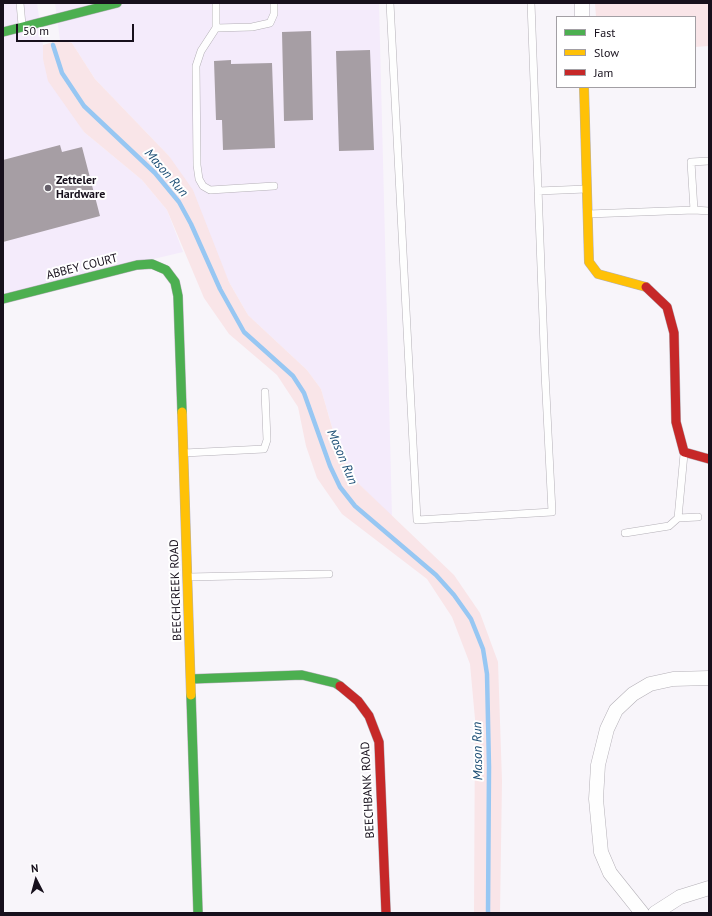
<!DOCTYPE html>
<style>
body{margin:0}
#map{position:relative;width:712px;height:916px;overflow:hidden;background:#f8f5fa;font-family:"PT Sans",sans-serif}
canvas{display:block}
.frame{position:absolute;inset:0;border:4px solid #17101c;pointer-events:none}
.legend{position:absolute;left:556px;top:16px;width:140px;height:72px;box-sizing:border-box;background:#fff;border:1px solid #a29fa4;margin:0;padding:5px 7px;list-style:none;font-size:12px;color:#17101c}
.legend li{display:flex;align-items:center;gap:8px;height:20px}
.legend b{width:20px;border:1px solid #a29fa4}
.north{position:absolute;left:16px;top:860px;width:40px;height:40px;-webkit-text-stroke:3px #fff;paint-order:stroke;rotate:354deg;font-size:11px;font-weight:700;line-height:16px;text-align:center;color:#17101c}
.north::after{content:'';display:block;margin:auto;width:14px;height:18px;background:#17101c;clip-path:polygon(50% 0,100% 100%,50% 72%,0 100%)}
.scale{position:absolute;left:16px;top:24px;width:118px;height:18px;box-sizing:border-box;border:2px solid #17101c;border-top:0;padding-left:5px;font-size:12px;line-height:14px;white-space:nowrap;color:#17101c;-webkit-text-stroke:3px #fff;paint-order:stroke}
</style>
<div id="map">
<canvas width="712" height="916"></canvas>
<div class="frame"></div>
<ul class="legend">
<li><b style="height:5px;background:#4caf50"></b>Fast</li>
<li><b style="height:5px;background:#ffc107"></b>Slow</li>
<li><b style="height:5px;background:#c62828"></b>Jam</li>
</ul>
<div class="north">N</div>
<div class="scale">50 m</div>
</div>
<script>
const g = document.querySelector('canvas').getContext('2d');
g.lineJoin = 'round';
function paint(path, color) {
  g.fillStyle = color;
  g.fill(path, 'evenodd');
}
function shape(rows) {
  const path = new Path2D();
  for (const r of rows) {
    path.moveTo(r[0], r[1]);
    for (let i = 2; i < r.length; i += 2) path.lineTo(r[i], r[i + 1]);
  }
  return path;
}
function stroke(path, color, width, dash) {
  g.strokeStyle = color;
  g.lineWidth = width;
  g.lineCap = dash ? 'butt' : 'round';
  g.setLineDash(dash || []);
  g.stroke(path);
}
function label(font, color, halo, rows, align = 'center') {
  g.font = font + ' "PT Sans",sans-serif';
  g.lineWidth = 4;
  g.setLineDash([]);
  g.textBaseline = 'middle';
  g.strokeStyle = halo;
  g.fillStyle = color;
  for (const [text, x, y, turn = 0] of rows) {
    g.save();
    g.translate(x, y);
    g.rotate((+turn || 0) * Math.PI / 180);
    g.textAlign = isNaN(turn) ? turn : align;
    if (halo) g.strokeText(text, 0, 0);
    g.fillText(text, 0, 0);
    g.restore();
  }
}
paint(shape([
 [3,3,37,3,43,45,43,59,84,132,142,180,167,210,183,252,3,295],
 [55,3,379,3,392,517,359,484,340,455,321,389,307,370,248,315,229,282,169,156,95,79,72,43,60,40]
]), '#f4ebfb');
paint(shape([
 [595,3,709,3,709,46,695,47,695,17,596,17],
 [60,40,72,43,95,79,169,156,193,190,229,282,248,315,307,370,321,389,340,455,359,484,454,575,480,613,498,662,502,781,500,913,474,913,475,719,470,664,452,617,427,579,342,514,317,478,306,446,298,407,277,375,229,334,204,298,167,210,142,180,84,132,48,81,43,59,43,45]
]), '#f9e5e8');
stroke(shape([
 [53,45,62,73,84,106,155,173,179,202,191,224,220,289,244,332,293,376,304,393,330,466,340,487,355,506,436,575,454,595,471,619,483,649,487,674,489,767,488,913]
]), '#97c7f3', 4.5);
paint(shape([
 [311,31,313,120,284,121,282,32],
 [370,50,374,150,339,151,336,51],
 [231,60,231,64,272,63,275,148,223,150,222,120,216,120,214,61],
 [60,145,62,152,82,147,100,216,3,242,3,160]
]), '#a69ea4');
const lane = shape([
 [20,3,22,25],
 [216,3,216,28,201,51,196,66,197,165,199,179,203,186,210,190,274,186],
 [390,3,417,520,552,512,545,373,531,3],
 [216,28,252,27,270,23,274,14,274,3],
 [538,191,586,189],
 [694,210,709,211],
 [588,214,694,210,691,162,709,161],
 [184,453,264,449,267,440,265,392],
 [678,518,698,517],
 [625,533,669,526,678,518,684,454],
 [188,577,329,574]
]);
const street = shape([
 [582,3,582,17],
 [642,913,610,873,601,852,596,799,598,765,607,729,616,710,633,694,650,684,673,679,709,678],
 [655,913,680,897,709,888]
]);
const fast = shape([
 [3,32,117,3],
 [3,299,137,265,152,264,166,270,175,282,178,296,182,412],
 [191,679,302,675,335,683,340,686],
 [191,695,198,913]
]);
const slow = shape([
 [584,87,589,262,598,274,646,287],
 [182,412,191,695]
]);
const jam = shape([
 [646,287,667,307,674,333,676,422,684,452,709,459],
 [340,686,358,701,369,716,379,742,386,913]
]);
stroke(lane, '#b4b0b7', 8);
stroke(street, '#b4b0b7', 15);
stroke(fast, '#b4b0b7', 10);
stroke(slow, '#b4b0b7', 10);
stroke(jam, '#b4b0b7', 10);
stroke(lane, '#fefefe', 7);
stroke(street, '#fefefe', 14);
stroke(fast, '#4caf50', 9);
stroke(slow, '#ffc107', 9);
stroke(jam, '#c62828', 9);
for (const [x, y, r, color] of [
 [48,188,4,"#66606a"]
]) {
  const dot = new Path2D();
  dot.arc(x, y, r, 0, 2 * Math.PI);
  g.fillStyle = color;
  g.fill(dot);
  stroke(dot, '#fff', 1.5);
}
label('bold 12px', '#17101c', '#fff', [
 ["Zetteler",56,181],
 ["Hardware",56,195]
], 'left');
label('12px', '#17101c', '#fff', [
 ["ABBEY COURT",82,267,-14],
 ["BEECHCREEK ROAD",176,590,-92],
 ["BEECHBANK ROAD",368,790,-93]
]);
label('italic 13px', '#194b73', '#fff', [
 ["Mason Run",166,173,49],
 ["Mason Run",342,457,67],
 ["Mason Run",478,751,-91]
]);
</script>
